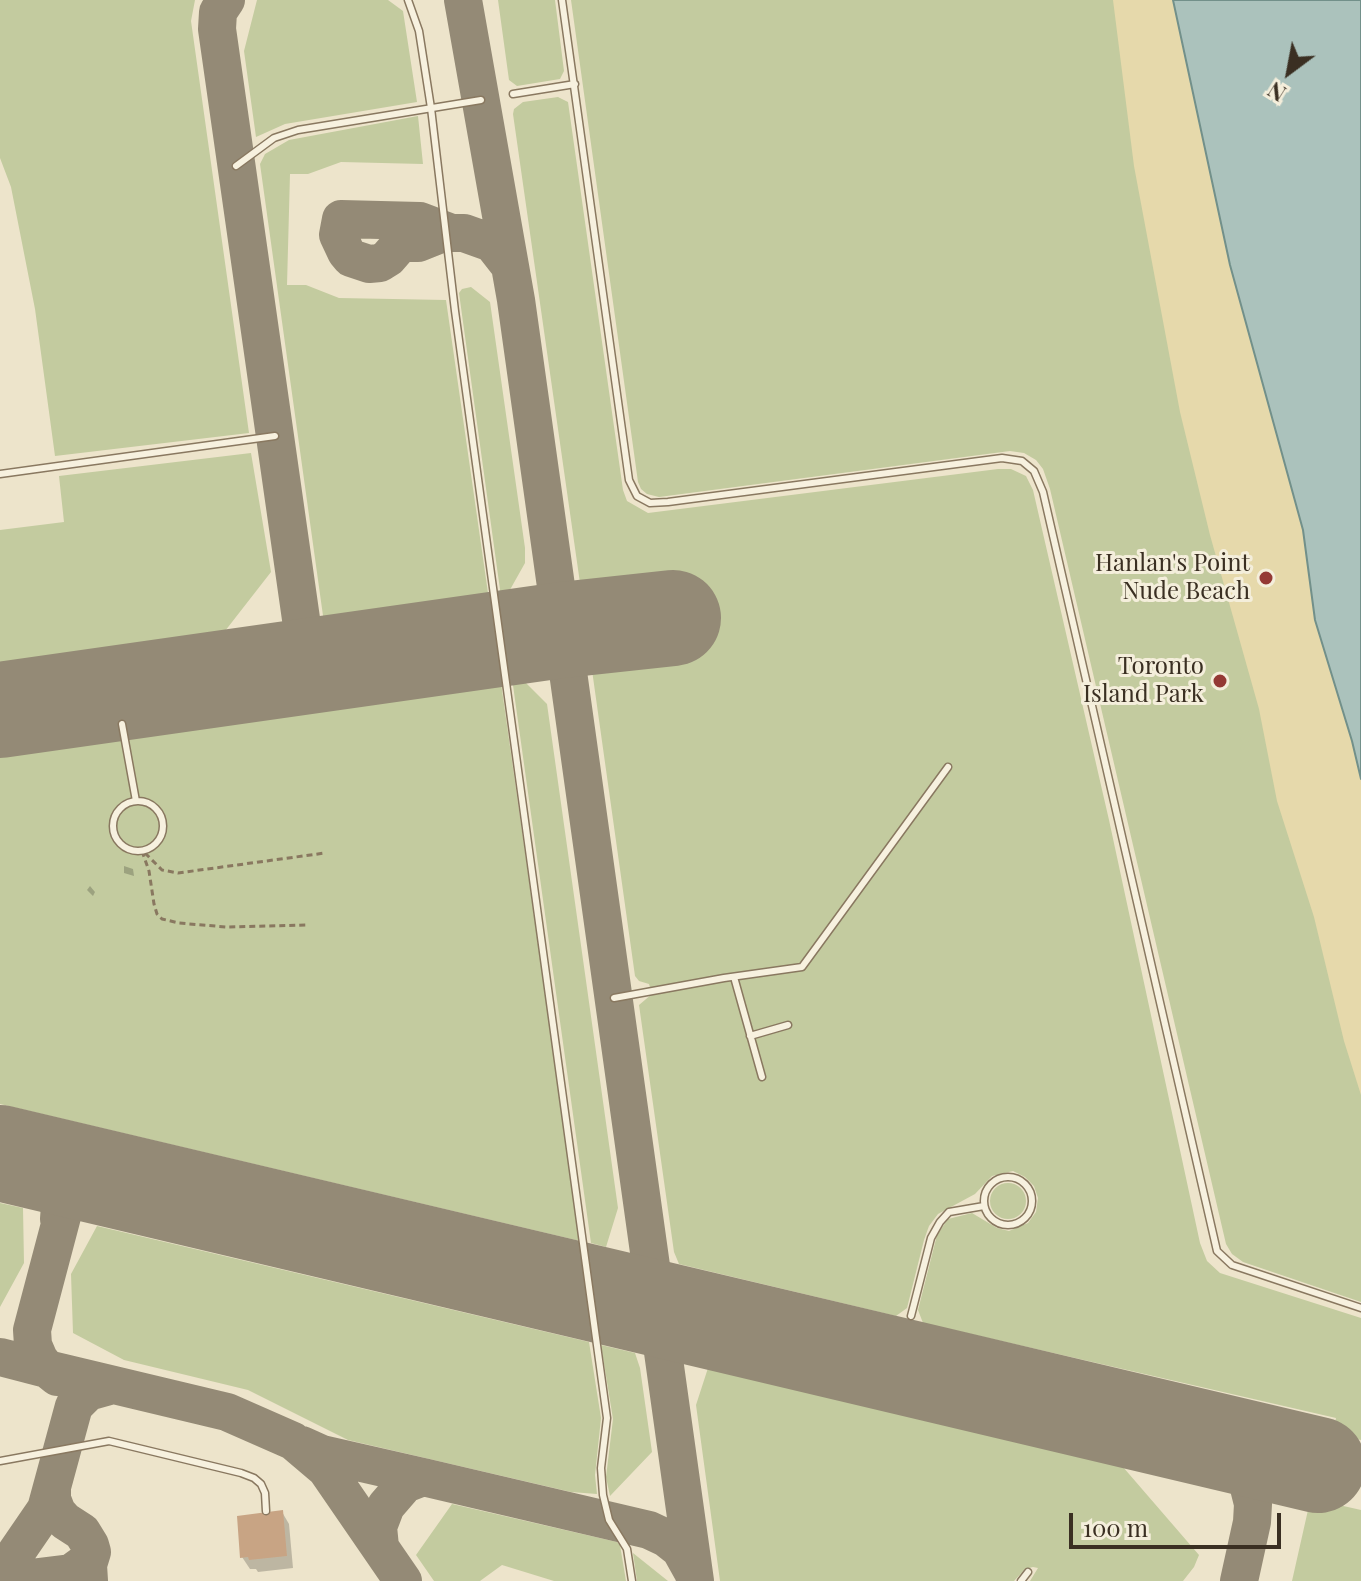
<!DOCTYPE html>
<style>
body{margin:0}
#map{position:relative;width:1361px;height:1581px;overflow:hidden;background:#ede4cb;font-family:"Playfair Display",serif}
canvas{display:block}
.north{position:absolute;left:1249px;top:32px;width:80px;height:80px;-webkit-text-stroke:6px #f4eedb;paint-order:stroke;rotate:212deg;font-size:22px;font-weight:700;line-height:32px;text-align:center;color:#3a2f22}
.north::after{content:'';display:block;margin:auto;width:28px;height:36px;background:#3a2f22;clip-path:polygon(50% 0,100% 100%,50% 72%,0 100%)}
.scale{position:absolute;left:1069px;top:1513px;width:212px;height:36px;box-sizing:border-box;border:4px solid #3a2f22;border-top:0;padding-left:10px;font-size:24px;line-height:28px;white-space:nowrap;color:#3a2f22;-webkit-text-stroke:6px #f4eedb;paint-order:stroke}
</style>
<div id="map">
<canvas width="1361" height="1581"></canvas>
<div class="north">N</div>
<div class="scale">100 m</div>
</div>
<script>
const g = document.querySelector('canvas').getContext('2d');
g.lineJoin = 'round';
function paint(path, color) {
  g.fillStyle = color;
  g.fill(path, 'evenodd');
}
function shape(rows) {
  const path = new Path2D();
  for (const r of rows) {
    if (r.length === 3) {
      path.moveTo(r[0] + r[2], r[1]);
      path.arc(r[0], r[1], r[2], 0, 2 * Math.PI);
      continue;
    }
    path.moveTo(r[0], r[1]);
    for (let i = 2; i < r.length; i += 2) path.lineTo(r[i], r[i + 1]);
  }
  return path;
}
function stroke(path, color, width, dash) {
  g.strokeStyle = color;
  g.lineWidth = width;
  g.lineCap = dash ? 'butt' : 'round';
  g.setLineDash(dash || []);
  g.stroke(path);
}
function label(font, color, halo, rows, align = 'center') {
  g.font = font + ' "Playfair Display",serif';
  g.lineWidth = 6;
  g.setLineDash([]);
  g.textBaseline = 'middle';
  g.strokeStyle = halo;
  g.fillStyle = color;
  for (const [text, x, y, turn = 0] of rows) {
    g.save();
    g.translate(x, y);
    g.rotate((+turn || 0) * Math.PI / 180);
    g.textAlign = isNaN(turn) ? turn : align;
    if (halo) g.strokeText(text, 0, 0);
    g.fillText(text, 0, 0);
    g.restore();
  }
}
paint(shape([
 [0,0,195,0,191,21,249,433,55,456,35,309,11,187,0,158],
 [257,0,388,0,403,11,417,102,285,124,256,137,244,51],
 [498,0,555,0,564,71,560,79,517,86,509,80],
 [571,0,1173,0,1201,132,1361,779,1361,1302,1243,1262,1232,1254,1226,1244,1050,489,1043,469,1036,460,1024,453,1010,451,659,497,647,494,641,489,638,482],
 [558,97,568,102,623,490,627,501,648,513,998,469,1011,469,1026,476,1033,490,1109,820,1200,1243,1207,1261,1220,1273,1361,1318,1361,1440,1333,1434,1336,1418,923,1323,918,1310,937,1235,948,1219,972,1213,997,1228,1009,1231,1028,1223,1036,1212,1038,1198,1034,1186,1025,1177,1013,1171,992,1176,975,1194,938,1214,929,1226,924,1240,907,1308,896,1316,679,1264,674,1252,639,1005,652,994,649,984,639,981,635,976,591,663,592,660,680,648,671,583,582,597,513,114,514,109,523,102],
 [418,116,423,164,341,162,308,174,290,174,287,285,306,285,339,298,446,300,489,600,484,608,325,630,260,164,265,154,289,140],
 [471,287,490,302,525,548,525,563,502,604,459,293,462,289],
 [251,453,271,572,211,649,0,679,0,530,64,522,59,476],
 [513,670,547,704,618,1208,606,1247,591,1243,511,671],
 [490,672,500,676,580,1241,0,1104,0,742],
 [1008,1201,18],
 [0,1203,23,1208,24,1263,0,1307],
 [97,1226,589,1342,601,1418,595,1475,597,1494,571,1492,348,1440,248,1390,124,1360,73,1333,71,1274],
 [601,1345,635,1353,640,1368,652,1452,610,1496,606,1477,613,1419],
 [708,1368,1123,1467,1199,1555,1194,1567,1183,1581,1030,1581,1038,1568,1033,1567,1025,1569,1014,1581,720,1581,696,1405],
 [1317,1500,1361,1510,1361,1581,1292,1581,1308,1510,1314,1512],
 [452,1504,617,1542,620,1545,626,1581,554,1581,502,1565,480,1581,434,1581,416,1555],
 [633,1553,668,1581,637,1581]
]), '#c3cb9f');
paint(shape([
 [1113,0,1173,0,1230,265,1303,530,1315,620,1352,741,1361,779,1361,1095,1344,1041,1314,917,1277,801,1259,709,1210,535,1180,412,1134,166]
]), '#e6d9ab');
const water = shape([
 [1173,0,1361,0,1361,779,1352,741,1315,620,1303,530,1230,265,1173,0]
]);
paint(water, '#abc2bc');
stroke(water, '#72908a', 2);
paint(shape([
 [124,866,133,869,134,876,124,873],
 [90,886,95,892,93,896,87,890],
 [282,1512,289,1524,293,1568,258,1572,256,1569,250,1569,242,1557]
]), '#0003');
stroke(shape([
 [226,0,218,12,217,29,308,668],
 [463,0,516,300,695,1581],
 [449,232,420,221,341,219,338,235,346,252,351,258,369,264,380,263,388,258,401,243,418,243,443,233,464,233,492,243,510,266],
 [16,1157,40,1171,53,1186,60,1206,59,1219],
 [118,1181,90,1187,81,1191,64,1209,32,1330,33,1345,39,1359,47,1369,227,1412,293,1441,326,1469,403,1581],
 [0,1357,47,1369,57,1377],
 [1187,1434,1227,1453,1240,1468,1248,1484,1253,1504,1252,1522,1239,1581],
 [302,1445,322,1454,423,1477],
 [52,1489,52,1499,57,1512,65,1521,82,1532,90,1545,92,1552,88,1565,89,1581],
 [380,1547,378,1527,386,1506,405,1484,423,1477,649,1530,666,1538,680,1549,694,1574],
 [0,1572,9,1563,46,1509,74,1406,88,1392,113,1385],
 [6,1581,71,1573,89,1560]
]), '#948a76', 38);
stroke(shape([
 [0,710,562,630,673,618],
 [0,1153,1318,1465]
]), '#948a76', 96);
paint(shape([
 [283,1510,287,1556,249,1560,248,1557,240,1558,237,1516]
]), '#c8a484');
const service = shape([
 [408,0,419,31,431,108,455,311,607,1418,601,1468,603,1495,609,1520,627,1549,632,1581],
 [562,0,629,480,637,496,650,503,668,502,1002,458,1022,461,1034,471,1043,492,1217,1251,1232,1265,1361,1308],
 [513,94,575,84],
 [236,166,274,138,298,130,481,100],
 [0,474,275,436],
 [122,724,136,801],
 [138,826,25],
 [734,977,762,1077],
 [614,998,724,978,802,967,948,767],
 [750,1036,788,1025],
 [1008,1201,24],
 [911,1316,931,1238,940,1222,949,1212,984,1206],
 [0,1461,109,1441,241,1473,254,1478,261,1484,265,1493,266,1511],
 [1021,1581,1028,1572]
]);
stroke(service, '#897860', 9);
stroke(shape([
 [142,851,149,871,154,904,157,914,162,919,179,923,226,927,306,925],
 [145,853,162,870,178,873,325,853]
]), '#897860', 3, [6, 4]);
stroke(service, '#f7f1df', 6);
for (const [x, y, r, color] of [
 [1266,578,8,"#943934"],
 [1220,681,8,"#943934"]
]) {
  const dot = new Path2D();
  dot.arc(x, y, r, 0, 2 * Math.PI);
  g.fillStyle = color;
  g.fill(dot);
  stroke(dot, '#f4eedb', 3);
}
label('24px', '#3a2f22', '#f4eedb', [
 ["Hanlan's Point",1250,564],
 ["Nude Beach",1250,592],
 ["Toronto",1204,667],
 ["Island Park",1204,695]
], 'right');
</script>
